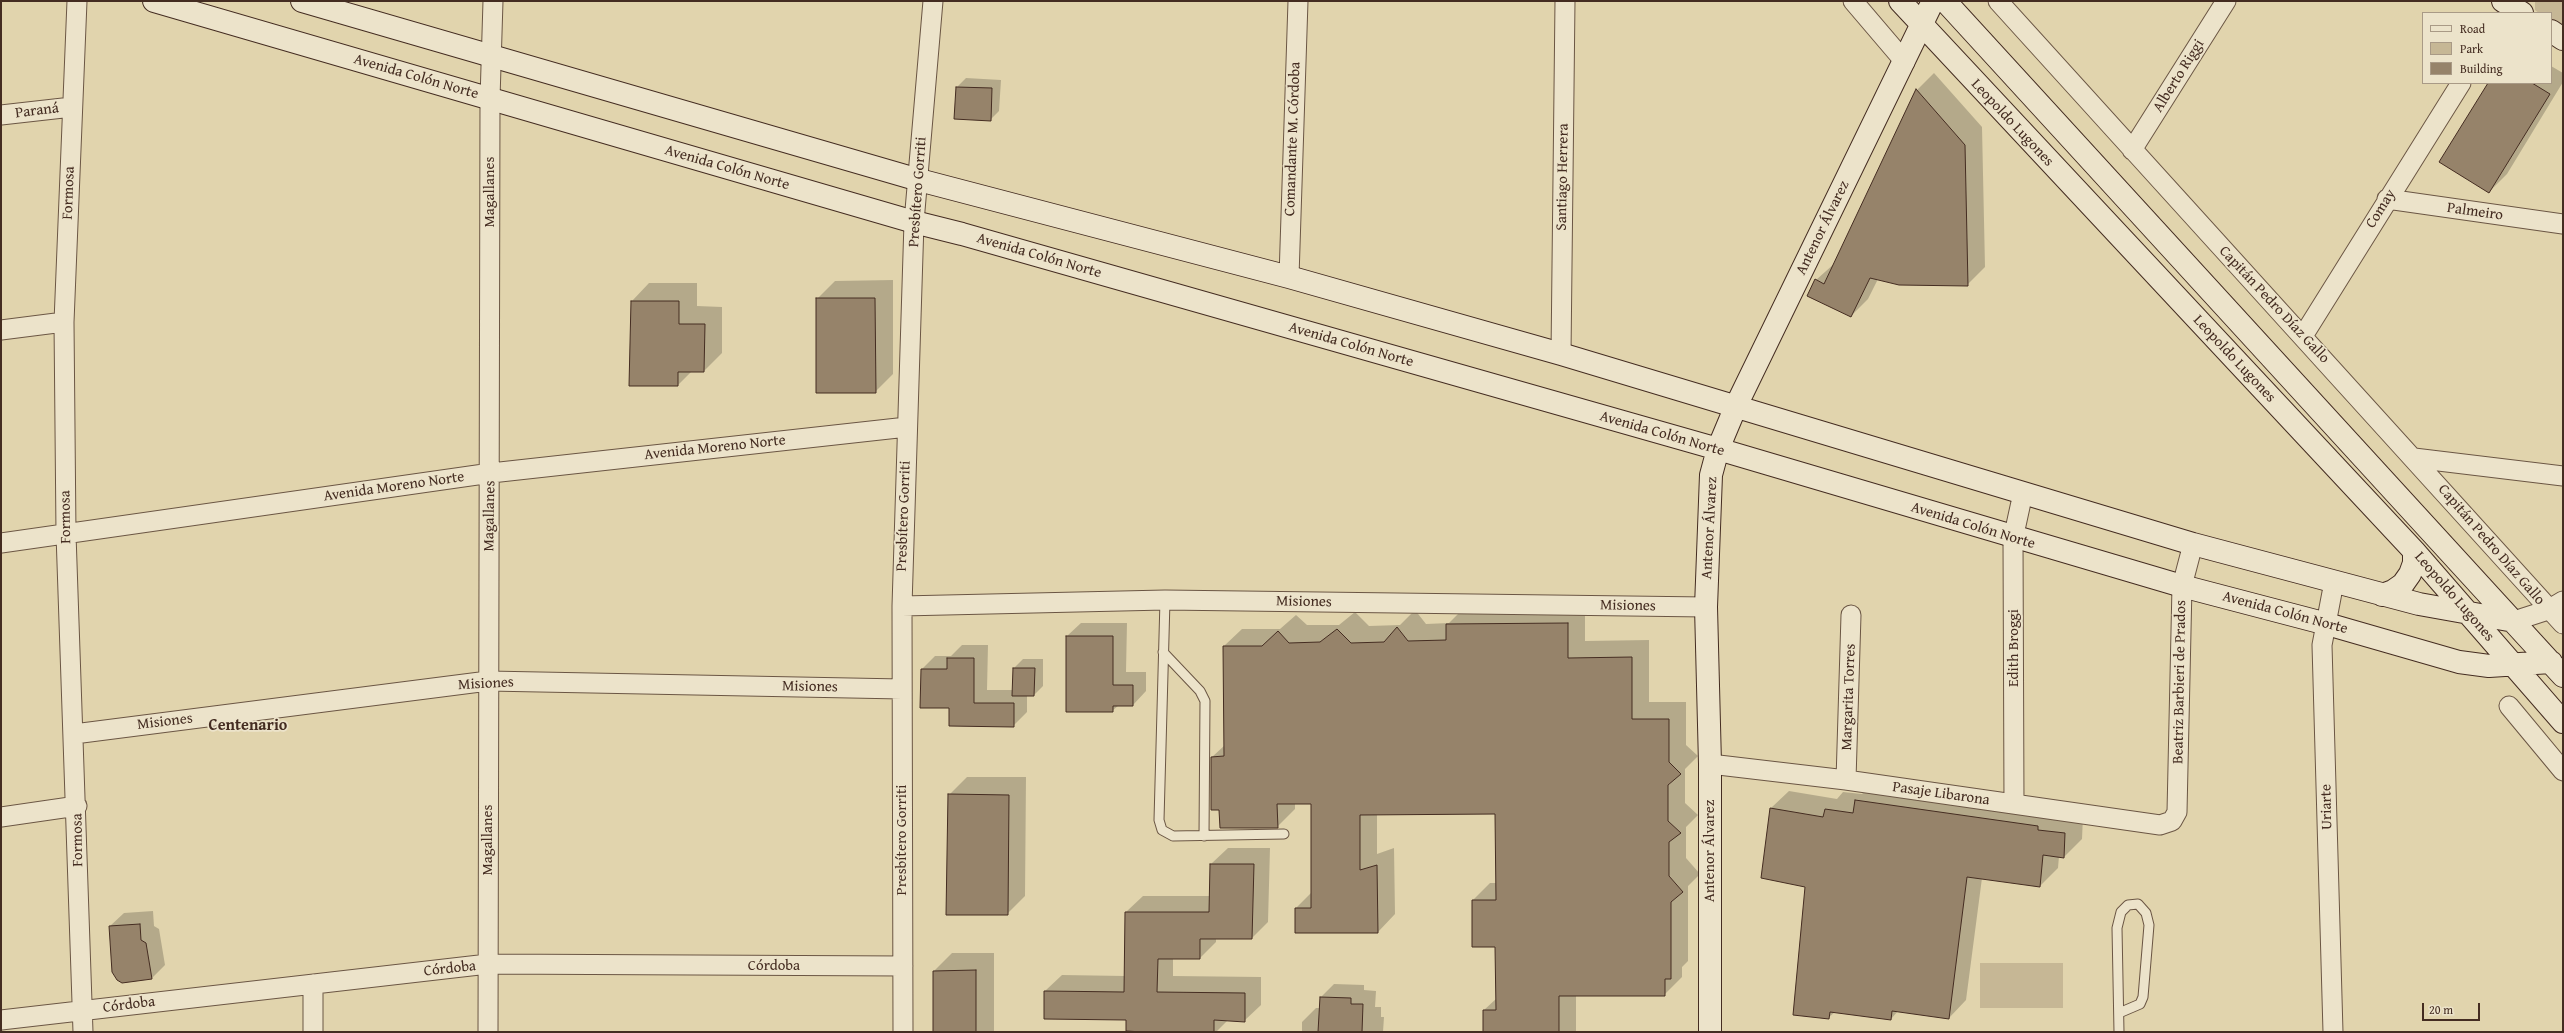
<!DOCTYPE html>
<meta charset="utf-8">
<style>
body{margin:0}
#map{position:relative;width:2564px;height:1033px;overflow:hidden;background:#e1d4ad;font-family:"Gentium Book Plus",serif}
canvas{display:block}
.frame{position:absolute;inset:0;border:2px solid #442c21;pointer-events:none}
.legend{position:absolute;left:2422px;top:12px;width:130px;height:72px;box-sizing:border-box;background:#ece3ca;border:1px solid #a99a86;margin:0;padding:5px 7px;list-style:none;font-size:12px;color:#442c21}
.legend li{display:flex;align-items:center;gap:8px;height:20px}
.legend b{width:20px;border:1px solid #a99a86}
.scale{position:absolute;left:2422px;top:1003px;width:58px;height:18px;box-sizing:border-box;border:2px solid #442c21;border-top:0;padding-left:5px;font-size:12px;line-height:14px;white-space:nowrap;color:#442c21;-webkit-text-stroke:3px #ece3ca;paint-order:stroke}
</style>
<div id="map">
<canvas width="2564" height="1033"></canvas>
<div class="frame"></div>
<ul class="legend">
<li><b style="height:5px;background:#ece3ca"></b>Road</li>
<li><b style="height:11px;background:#c6b795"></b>Park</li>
<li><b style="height:11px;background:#96836a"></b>Building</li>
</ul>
<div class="scale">20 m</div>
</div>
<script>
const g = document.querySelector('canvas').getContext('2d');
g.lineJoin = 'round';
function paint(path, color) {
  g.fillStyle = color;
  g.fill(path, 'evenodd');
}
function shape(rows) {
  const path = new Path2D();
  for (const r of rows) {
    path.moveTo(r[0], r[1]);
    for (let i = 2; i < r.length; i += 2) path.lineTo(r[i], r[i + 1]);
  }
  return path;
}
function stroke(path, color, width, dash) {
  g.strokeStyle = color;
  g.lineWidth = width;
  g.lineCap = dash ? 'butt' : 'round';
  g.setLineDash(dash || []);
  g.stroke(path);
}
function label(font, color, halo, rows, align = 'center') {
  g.font = font + ' "Gentium Book Plus",serif';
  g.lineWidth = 3.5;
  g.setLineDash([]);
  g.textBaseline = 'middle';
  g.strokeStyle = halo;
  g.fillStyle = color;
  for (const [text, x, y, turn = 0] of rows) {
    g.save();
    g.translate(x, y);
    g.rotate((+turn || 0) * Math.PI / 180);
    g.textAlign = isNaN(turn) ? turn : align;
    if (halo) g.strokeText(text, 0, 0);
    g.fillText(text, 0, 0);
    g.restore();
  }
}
paint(shape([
 [2535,1,2563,2,2563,28,2551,21,2551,13,2539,13,2535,10],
 [1980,963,2063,963,2063,1008,1980,1008]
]), '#c6b795');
paint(shape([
 [2551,66,2563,73,2563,82,2507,174,2489,192,2489,83,2551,83],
 [1934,73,1982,127,1985,267,1967,285,1878,279,1868,299,1851,316,1816,280,1835,263,1917,90],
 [966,78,1001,80,999,111,990,120,957,87],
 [893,280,893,374,875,392,817,299,835,281],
 [649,283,697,283,697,306,722,307,722,353,704,371,692,371,678,385,632,301],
 [1585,606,1585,641,1649,640,1649,702,1686,702,1686,745,1698,756,1685,769,1685,803,1698,815,1686,827,1686,858,1700,874,1688,886,1688,961,1682,967,1682,977,1664,995,1576,995,1576,1032,1484,1032,1484,1010,1497,998,1496,946,1473,900,1490,883,1497,883,1496,813,1377,814,1377,854,1394,848,1395,914,1378,932,1296,908,1312,892,1312,803,1295,803,1295,809,1277,827,1220,809,1212,757,1225,745,1224,646,1242,629,1280,629,1296,615,1307,625,1339,625,1355,612,1369,626,1400,625,1415,610,1426,624,1449,623,1465,607],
 [1081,623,1127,623,1126,672,1146,672,1146,691,1133,705,1119,705,1112,711,1067,636],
 [962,645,988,645,987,690,1013,690,1014,668,1023,659,1043,659,1043,686,1034,695,1027,695,1027,712,1013,726,950,707,922,669,935,656,951,656],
 [967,777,1026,777,1025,896,1007,914,949,795],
 [1874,782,2083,816,2082,839,2064,857,2059,856,2058,868,2040,886,1982,878,1966,1000,1949,1018,1898,1011,1891,1019,1835,1012,1828,1018,1807,886,1771,808,1789,791,1837,799,1843,792,1862,794],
 [1228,848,1270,848,1268,922,1252,938,1216,938,1216,942,1200,958,1173,958,1173,976,1261,977,1261,1005,1244,1021,1228,1020,1216,1032,1164,1032,1045,991,1062,975,1125,976,1126,912,1143,896,1211,896,1211,864],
 [153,911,154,926,159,929,165,965,151,979,110,926,124,913],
 [952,953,994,953,994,1032,934,1032,934,971],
 [1334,984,1364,985,1364,990,1376,991,1375,1007,1381,1007,1381,1017,1384,1017,1383,1032,1302,1032,1302,1022,1316,1008,1320,1008,1321,997]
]), '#0003');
const building = shape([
 [2488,83,2532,83,2550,94,2489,193,2439,162,2488,83],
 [956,87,992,88,991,121,954,119,956,87],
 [1916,89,1965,145,1968,286,1899,285,1870,278,1851,317,1807,296,1815,279,1824,284,1916,89],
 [816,298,875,298,876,393,816,393,816,298],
 [631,301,679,301,679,324,705,324,704,372,678,372,678,386,629,386,631,301],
 [1568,623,1568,658,1632,657,1632,719,1669,719,1669,762,1681,774,1668,785,1668,821,1681,833,1669,842,1669,876,1683,892,1671,902,1671,979,1665,979,1665,996,1559,996,1559,1032,1483,1032,1483,1010,1496,1010,1495,947,1472,947,1472,900,1496,900,1495,814,1360,815,1360,870,1377,865,1378,933,1295,933,1295,908,1311,908,1311,804,1277,804,1278,828,1220,828,1219,810,1211,810,1211,757,1224,756,1223,646,1262,646,1278,631,1289,643,1320,642,1337,629,1351,643,1384,642,1397,627,1408,641,1446,640,1446,624,1568,623],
 [1066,636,1113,636,1113,685,1133,685,1133,706,1113,706,1113,712,1066,712,1066,636],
 [947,658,974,658,974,703,1014,703,1014,727,949,726,949,708,920,708,921,669,947,669,947,658],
 [1013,668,1035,668,1034,696,1012,696,1013,668],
 [948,794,1009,795,1008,915,946,915,948,794],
 [1855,800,2038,826,2038,830,2065,833,2064,858,2043,855,2040,887,1967,877,1949,1019,1892,1011,1891,1020,1830,1012,1829,1019,1793,1015,1805,887,1761,878,1770,808,1823,817,1825,809,1853,813,1855,800],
 [1210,864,1254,864,1252,939,1200,939,1200,959,1158,959,1157,992,1245,993,1245,1022,1214,1020,1214,1032,1143,1032,1126,1031,1126,1020,1044,1019,1044,991,1124,992,1125,912,1209,912,1210,864],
 [140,924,141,940,146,943,152,979,122,983,117,980,112,972,109,926,140,924],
 [976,970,976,1032,933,1032,933,971,976,970],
 [1320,997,1351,998,1351,1004,1363,1004,1362,1032,1318,1032,1320,997]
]);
paint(building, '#96836a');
stroke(building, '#442c21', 1);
const lane = shape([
 [1165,600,1159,820,1162,830,1173,836,1284,834],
 [1163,652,1200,691,1205,701,1204,836],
 [2119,1013,2140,1004,2143,997,2149,925,2146,913,2138,904,2128,905,2121,912,2117,928,2119,1032]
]);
const street = shape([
 [77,1,64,322,66,534,83,1032],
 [1853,1,1905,62],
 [1998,1,2563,624],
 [1,115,72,107],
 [2132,150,2226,1],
 [2387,199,2563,224],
 [1289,277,1298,1],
 [1,330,64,322],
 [2303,336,2461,83],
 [1561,354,1565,1],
 [2414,458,2563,476],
 [1,543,491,473,907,427],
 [902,606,1165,600,1706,607],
 [2514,621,2548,610,2563,601],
 [2509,706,2563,771],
 [74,734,488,681,902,689],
 [1710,764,1846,780,2160,825,2172,821,2177,812,2182,586,2193,544],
 [1846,780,1851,615],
 [2014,804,2013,539,2023,493],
 [1,817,77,806],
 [313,984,313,1032],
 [1,1020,488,964,903,966],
 [488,1032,490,99,493,1],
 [903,1032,902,606,914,222,933,1],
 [2333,1032,2322,645,2334,582]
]);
const secondary = shape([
 [154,1,914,222,962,234,1718,449,2182,586,2327,624,2459,662,2489,666,2551,662],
 [302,1,919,180,1289,277,1561,354,2193,544,2419,604,2514,621],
 [1900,1,2414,551,2563,722],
 [1945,1,2563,676],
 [2503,1,2522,13],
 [2551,31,2563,39],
 [2382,595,2393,591,2403,584,2410,574,2414,563,2414,551],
 [1710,1032,1710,764,1706,607,1711,475,1718,449,1736,406,1933,1]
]);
stroke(lane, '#6b5644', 11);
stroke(street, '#6b5644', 21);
stroke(secondary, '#442c21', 24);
stroke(lane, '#ece3ca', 9);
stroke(street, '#ece3ca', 19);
stroke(secondary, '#ece3ca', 22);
label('15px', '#442c21', '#ece3ca', [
 ["Alberto Riggi",2179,76,-58],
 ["Avenida Colón Norte",416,77,16],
 ["Paraná",37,111,-7],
 ["Leopoldo Lugones",2012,123,47],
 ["Comandante M. Córdoba",1293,139,-88],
 ["Avenida Colón Norte",727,168,16],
 ["Santiago Herrera",1563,177,-89],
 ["Magallanes",490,192,-90],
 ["Presbítero Gorriti",918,192,-86],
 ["Formosa",69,193,-88],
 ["Comay",2381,209,-58],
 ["Palmeiro",2475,212,8],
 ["Antenor Álvarez",1823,228,-64],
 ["Avenida Colón Norte",1039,256,16],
 ["Capitán Pedro Díaz Gallo",2274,305,47],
 ["Avenida Colón Norte",1351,345,16],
 ["Leopoldo Lugones",2234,359,47],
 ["Avenida Colón Norte",1662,434,16],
 ["Avenida Moreno Norte",715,448,-6],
 ["Avenida Moreno Norte",394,487,-8],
 ["Magallanes",490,516,-89],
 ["Presbítero Gorriti",904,516,-88],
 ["Formosa",66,517,-91],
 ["Avenida Colón Norte",1973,526,17],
 ["Antenor Álvarez",1710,528,-87],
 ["Capitán Pedro Díaz Gallo",2491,545,49],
 ["Leopoldo Lugones",2454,597,49],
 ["Misiones",1304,602,1],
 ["Misiones",1628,606,1],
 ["Avenida Colón Norte",2285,613,15],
 ["Edith Broggi",2014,648,-90],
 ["Beatriz Barbieri de Prados",2180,682,-89],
 ["Misiones",486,684,-3],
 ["Misiones",810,687,1],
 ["Margarita Torres",1849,697,-88],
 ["Misiones",165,722,-7],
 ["Pasaje Libarona",1941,794,8],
 ["Uriarte",2327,807,-91],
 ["Formosa",78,840,-91],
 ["Magallanes",488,840,-90],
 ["Presbítero Gorriti",902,840,-90],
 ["Antenor Álvarez",1710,851,-90],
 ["Córdoba",774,966],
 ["Córdoba",450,969,-6],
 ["Córdoba",129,1005,-7]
]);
label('bold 16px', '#442c21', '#ece3ca', [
 ["Centenario",248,726]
]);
</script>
